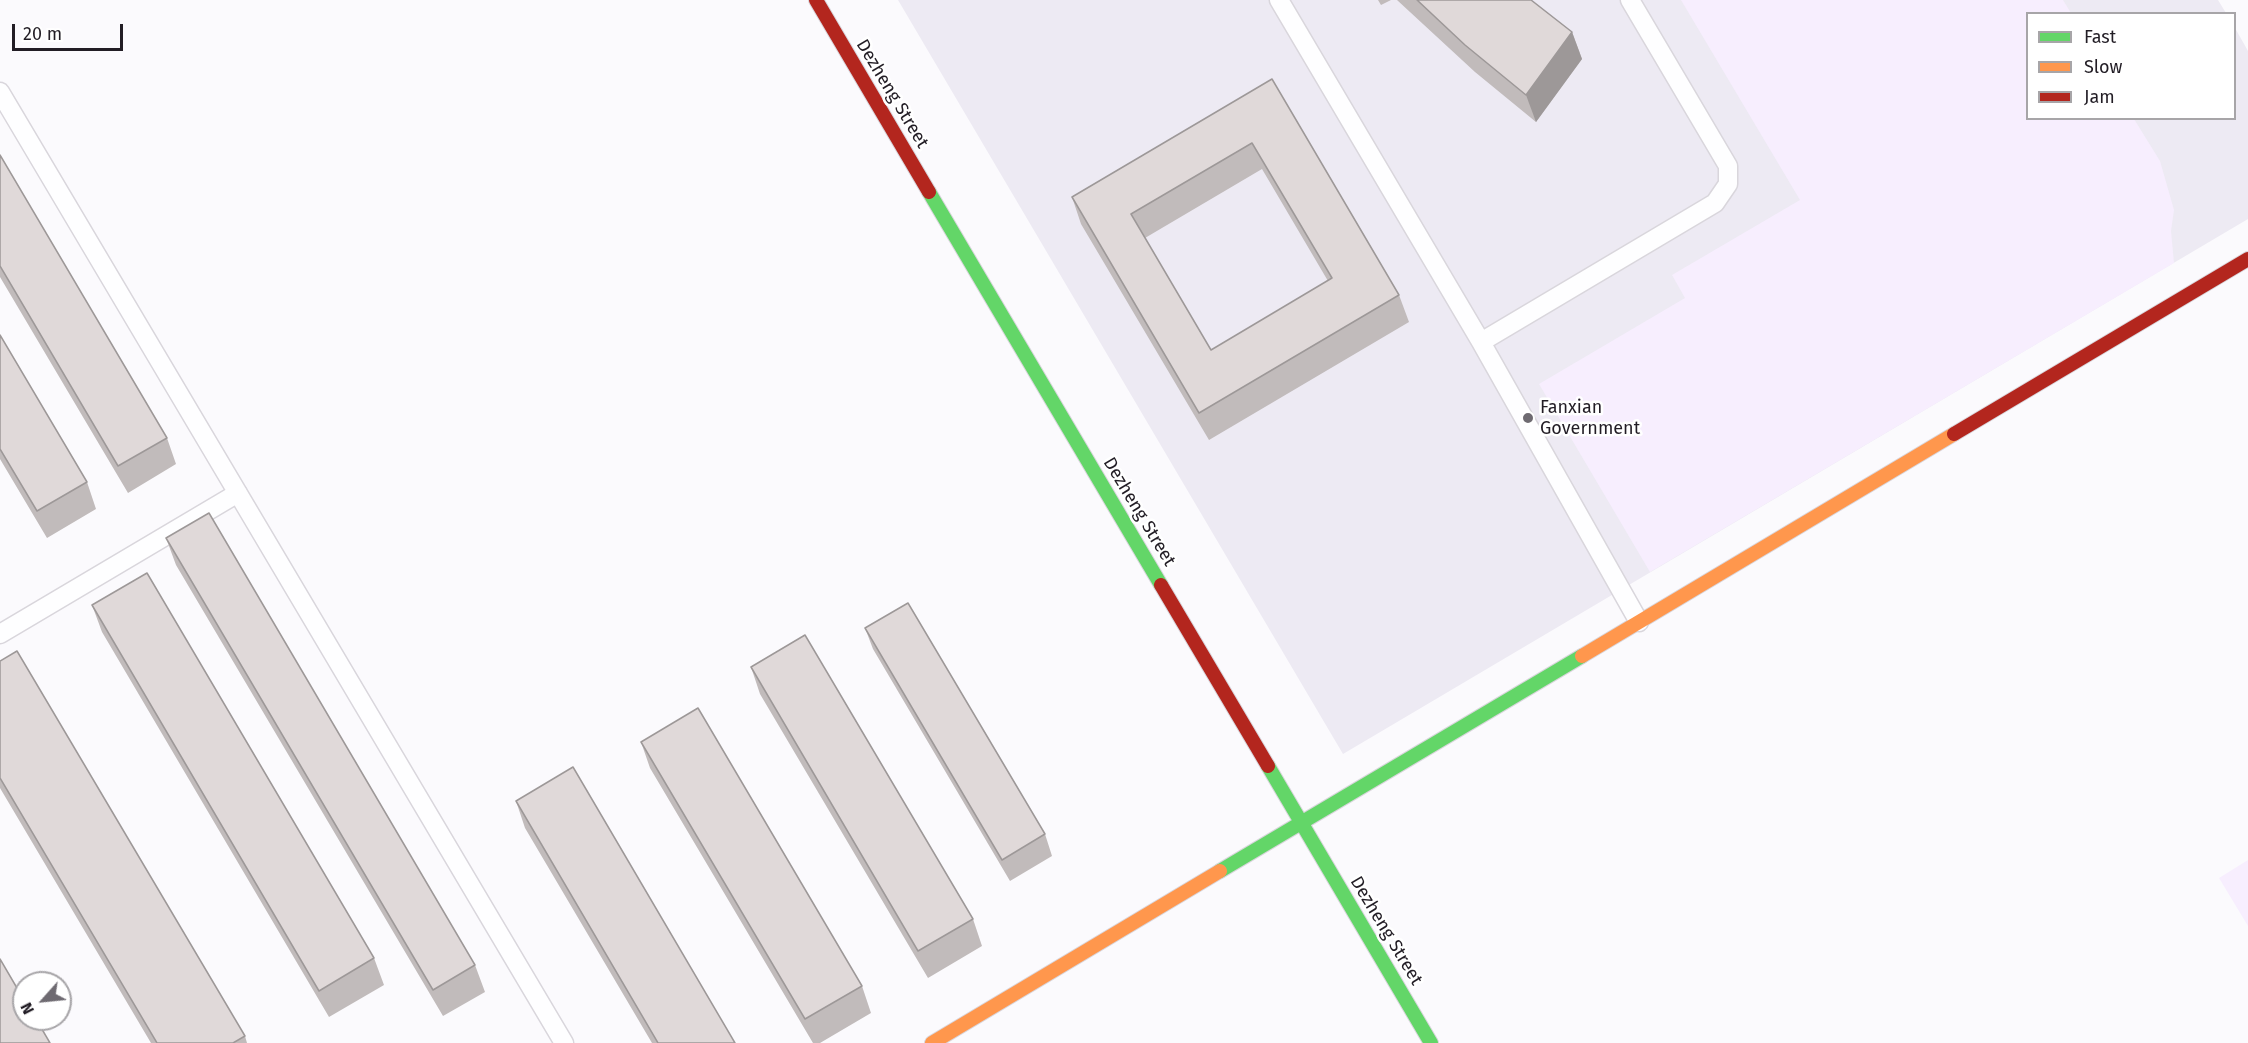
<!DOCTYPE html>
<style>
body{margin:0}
#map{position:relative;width:2248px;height:1043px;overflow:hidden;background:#fbfafd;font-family:"Fira Sans",sans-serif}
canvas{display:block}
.legend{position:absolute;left:2026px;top:12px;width:210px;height:108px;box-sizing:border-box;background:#fff;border:2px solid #a7a5a8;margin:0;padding:8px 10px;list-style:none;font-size:18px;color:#221d25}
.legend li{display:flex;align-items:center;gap:12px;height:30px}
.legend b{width:30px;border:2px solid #a7a5a8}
.north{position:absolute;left:12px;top:971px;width:60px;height:60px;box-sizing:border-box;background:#fff;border:2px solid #a7a5a8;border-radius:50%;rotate:243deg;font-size:16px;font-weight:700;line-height:24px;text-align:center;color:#221d25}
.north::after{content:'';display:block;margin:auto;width:21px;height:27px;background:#6e6a71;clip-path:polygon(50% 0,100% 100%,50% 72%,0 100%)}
.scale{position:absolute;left:12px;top:24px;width:111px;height:27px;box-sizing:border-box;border:3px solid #221d25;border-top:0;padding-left:8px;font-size:18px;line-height:21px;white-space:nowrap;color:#221d25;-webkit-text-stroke:4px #fff;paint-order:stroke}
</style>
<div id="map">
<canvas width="2248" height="1043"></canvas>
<ul class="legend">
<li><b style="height:8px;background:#63d668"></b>Fast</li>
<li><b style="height:8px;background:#ff974d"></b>Slow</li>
<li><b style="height:8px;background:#b3261e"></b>Jam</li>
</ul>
<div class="north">N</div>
<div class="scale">20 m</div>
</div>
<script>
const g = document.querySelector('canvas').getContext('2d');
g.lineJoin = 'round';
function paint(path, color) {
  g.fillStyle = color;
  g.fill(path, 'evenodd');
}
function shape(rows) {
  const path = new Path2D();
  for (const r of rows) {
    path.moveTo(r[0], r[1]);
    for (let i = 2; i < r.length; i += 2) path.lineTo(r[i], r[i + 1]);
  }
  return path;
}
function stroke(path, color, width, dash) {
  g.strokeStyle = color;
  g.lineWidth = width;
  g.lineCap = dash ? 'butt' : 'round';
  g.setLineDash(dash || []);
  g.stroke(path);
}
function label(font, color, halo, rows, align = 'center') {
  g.font = font + ' "Fira Sans",sans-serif';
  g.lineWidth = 5;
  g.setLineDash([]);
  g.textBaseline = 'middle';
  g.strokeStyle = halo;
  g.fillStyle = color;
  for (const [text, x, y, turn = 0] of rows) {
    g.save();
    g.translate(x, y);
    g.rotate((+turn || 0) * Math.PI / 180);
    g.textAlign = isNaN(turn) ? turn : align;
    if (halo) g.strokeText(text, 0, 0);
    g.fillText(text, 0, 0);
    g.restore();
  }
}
paint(shape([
 [898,0,2218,0,2226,13,2028,14,2028,118,2234,118,2235,28,2248,51,2248,219,1343,754]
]), '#edeaf3');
paint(shape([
 [1681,0,2063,0,2071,13,2028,14,2028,118,2134,119,2160,161,2174,210,2171,231,2174,263,1650,572,1539,384,1685,298,1672,275,1800,200],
 [2248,860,2248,926,2219,878]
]), '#f7eefe');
const lane = shape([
 [1279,0,1481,342,1639,622],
 [0,92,564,1043],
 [1481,342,1715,203,1728,184,1728,166,1630,0],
 [0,634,238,493]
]);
const fast = shape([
 [929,192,1161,585],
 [1268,766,1431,1043],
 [1220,871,1582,656]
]);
const slow = shape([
 [1582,656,1954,434],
 [932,1043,1220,871]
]);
const jam = shape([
 [816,0,929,192],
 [1954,434,2248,259],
 [1161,585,1268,766]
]);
stroke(lane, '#d9d6dc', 21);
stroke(fast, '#d9d6dc', 16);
stroke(slow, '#d9d6dc', 16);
stroke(jam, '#d9d6dc', 16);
stroke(lane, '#fefeff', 18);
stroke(fast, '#63d668', 14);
stroke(slow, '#ff974d', 14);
stroke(jam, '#b3261e', 14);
paint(shape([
 [1378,0,1391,0,1381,5],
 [1397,0,1531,0,1572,32,1582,59,1536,122,1475,72],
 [1272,79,1399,295,1409,322,1209,440,1081,224,1072,197],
 [1262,169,1328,281,1211,350,1145,238],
 [0,155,167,438,176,464,128,493,0,277],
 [0,335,87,482,96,509,47,538,0,459],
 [166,538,475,965,485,992,443,1016,176,565],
 [92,605,374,958,384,985,329,1017,102,632],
 [865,628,1045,834,1052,856,1010,881,873,649],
 [0,661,245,1036,247,1043,151,1043,0,788],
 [751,667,973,919,982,946,928,978,760,694],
 [641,742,862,986,871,1013,820,1043,813,1043,650,768],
 [516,801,735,1043,652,1043,525,828]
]), '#c1bbbb');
paint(shape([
 [1572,32,1582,59,1536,122,1526,95]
]), '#9d9898');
const building = shape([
 [1417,0,1531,0,1572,32,1526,95,1465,45,1417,0],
 [1272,79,1399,295,1199,413,1072,197,1272,79],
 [1252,143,1332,278,1211,350,1131,214,1252,143],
 [0,155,167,438,118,466,0,266,0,155],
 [0,335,87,482,37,511,0,449,0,335],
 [209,513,475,965,433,990,166,538,209,513],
 [147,573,374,958,319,991,92,605,147,573],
 [908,603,1045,834,1002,860,865,628,908,603],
 [805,635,973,919,918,951,751,667,805,635],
 [17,651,245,1036,233,1043,157,1043,0,778,0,661,17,651],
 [698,708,862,986,805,1019,641,742,698,708],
 [573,767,735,1043,658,1043,516,801,573,767],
 [0,959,24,1000,24,1019,36,1019,50,1043,0,1043,0,959]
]);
paint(building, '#e0d9d9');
stroke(building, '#9d9898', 1.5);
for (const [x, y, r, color] of [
 [1528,418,6,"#6e6a71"]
]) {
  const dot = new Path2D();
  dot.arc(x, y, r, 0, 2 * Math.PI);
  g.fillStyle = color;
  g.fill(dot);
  stroke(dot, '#fff', 2);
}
label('18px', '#221d25', '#fff', [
 ["Dezheng Street",892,94,59],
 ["Dezheng Street",1139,512,59],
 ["Dezheng Street",1386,931,59]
]);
label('18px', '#221d25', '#fff', [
 ["Fanxian",1540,408],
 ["Government",1540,429]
], 'left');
</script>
